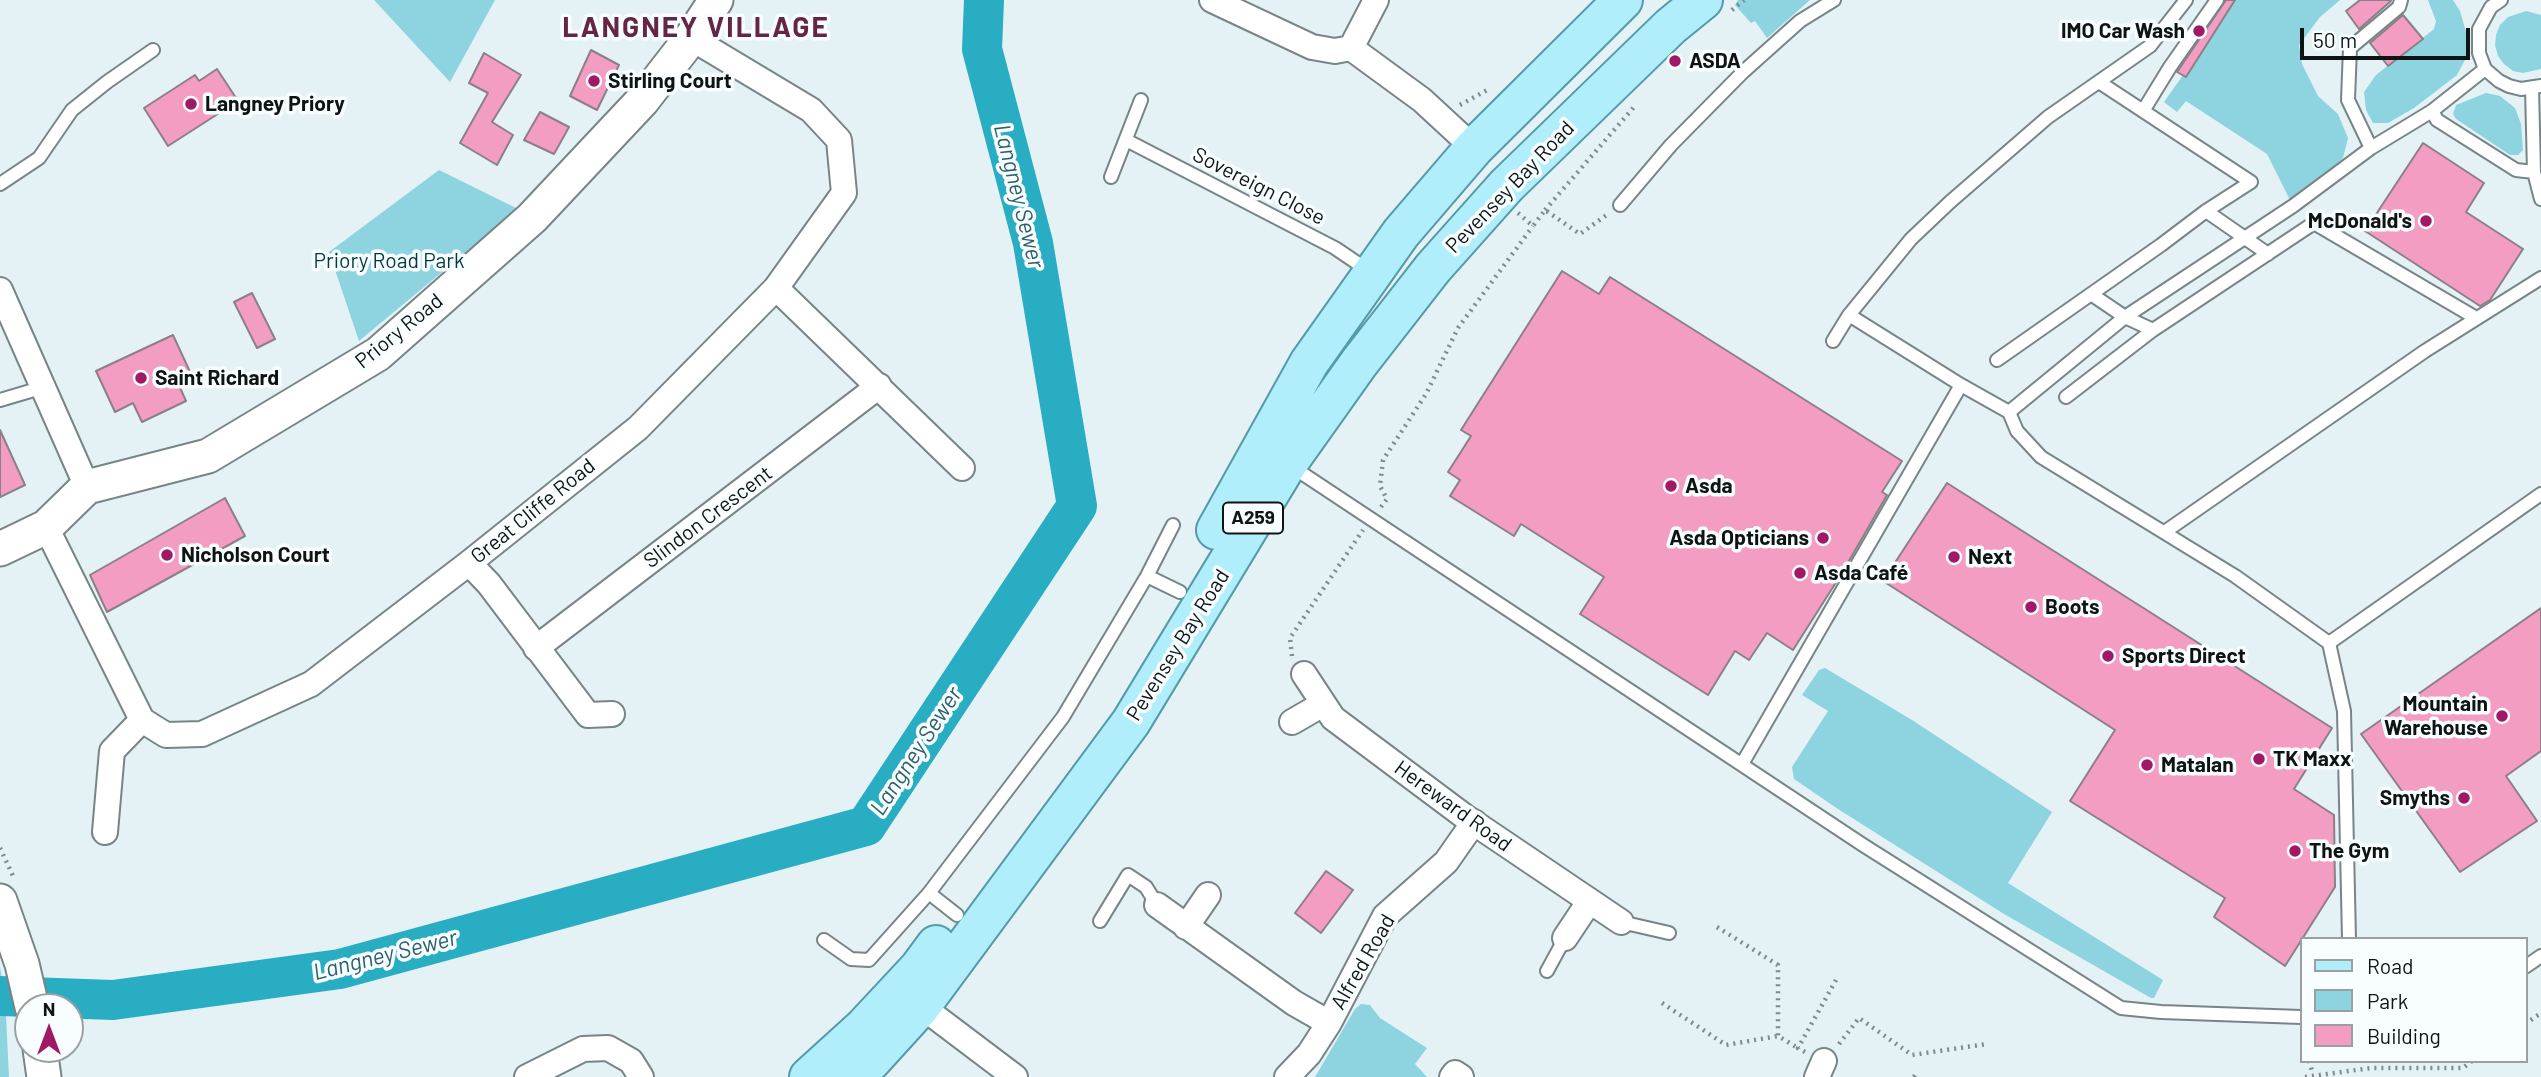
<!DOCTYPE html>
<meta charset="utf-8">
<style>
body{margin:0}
#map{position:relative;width:2541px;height:1077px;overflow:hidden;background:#e4f2f5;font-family:Barlow,sans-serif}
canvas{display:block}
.legend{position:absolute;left:2300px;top:937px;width:228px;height:126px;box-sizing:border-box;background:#f8feff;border:2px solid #9aa0a1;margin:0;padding:9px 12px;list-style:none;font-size:21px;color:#0e1314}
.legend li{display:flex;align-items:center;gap:14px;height:35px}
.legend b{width:35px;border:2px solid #9aa0a1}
.north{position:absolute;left:14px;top:993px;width:70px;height:70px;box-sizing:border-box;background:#f8feff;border:2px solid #9aa0a1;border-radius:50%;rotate:0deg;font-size:19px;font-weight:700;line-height:28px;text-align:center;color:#0e1314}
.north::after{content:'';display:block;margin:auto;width:24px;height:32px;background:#a01967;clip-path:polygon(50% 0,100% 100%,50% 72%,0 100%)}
.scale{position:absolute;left:2300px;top:28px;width:170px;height:32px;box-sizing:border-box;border:4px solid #0e1314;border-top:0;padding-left:9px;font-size:21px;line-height:24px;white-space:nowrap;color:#0e1314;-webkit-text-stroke:5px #f8feff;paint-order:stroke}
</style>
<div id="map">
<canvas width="2541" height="1077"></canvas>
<ul class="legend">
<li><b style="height:9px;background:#afeefa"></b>Road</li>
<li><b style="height:19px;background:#8dd3e0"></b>Park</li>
<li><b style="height:19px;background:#f39dc3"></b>Building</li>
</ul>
<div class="north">N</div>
<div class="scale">50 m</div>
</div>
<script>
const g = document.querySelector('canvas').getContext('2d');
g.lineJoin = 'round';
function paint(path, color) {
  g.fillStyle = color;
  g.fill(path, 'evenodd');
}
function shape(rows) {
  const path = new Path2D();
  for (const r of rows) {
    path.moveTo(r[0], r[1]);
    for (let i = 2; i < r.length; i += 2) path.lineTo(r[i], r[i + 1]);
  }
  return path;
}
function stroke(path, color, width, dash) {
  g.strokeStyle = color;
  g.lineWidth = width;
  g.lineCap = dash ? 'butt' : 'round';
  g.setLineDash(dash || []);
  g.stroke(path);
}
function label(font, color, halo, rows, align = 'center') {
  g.font = font + ' Barlow,sans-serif';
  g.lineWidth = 7;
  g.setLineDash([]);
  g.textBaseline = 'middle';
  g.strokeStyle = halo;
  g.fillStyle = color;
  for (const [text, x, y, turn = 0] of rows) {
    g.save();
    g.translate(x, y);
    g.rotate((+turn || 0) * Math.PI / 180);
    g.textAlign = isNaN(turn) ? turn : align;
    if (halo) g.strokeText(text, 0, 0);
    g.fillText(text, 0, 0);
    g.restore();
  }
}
paint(shape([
 [374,0,495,0,450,82],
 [1738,0,1810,0,1767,38,1755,21,1751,23,1735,5],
 [2234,0,2340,0,2320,17,2299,45,2302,64,2318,96,2338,114,2348,138,2343,158,2293,206,2267,154,2186,101,2177,112,2164,102,2183,75,2187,77],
 [2428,0,2453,0,2460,11,2466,32,2466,58,2457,75,2414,108,2388,123,2373,123,2366,110,2364,92,2376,75,2434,29,2436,21],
 [2526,11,2541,15,2541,69,2523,73,2513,71,2504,64,2498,56,2495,45,2496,35,2500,25,2508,17],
 [2486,93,2500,96,2515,108,2521,124,2523,150,2518,155,2510,155,2456,119,2453,114,2456,105],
 [439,170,518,209,359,341,329,252],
 [1825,668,1912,720,2052,812,2008,883,2163,980,2154,998,2151,998,2004,914,1838,809,1794,779,1792,767,1828,711,1802,695,1819,670],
 [0,967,5,996,9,1077,0,1077],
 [1361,1004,1370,1005,1380,1018,1427,1048,1415,1064,1427,1077,1315,1077,1355,1009]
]), '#8dd3e0');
stroke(shape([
 [0,996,113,1000,340,969,866,826,1077,506,1033,243,982,49,984,0]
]), '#28adc2', 40);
const building = shape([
 [2226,0,2235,0,2186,77,2177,72,2226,0],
 [2360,0,2390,0,2391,1,2359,29,2346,11,2360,0],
 [2403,15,2423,39,2388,66,2370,43,2403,15],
 [591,50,619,65,597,110,570,96,591,50],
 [484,53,521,75,492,122,513,135,497,165,460,143,488,93,469,83,484,53],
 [217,69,238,101,168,146,144,108,195,75,199,81,217,69],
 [540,112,569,127,554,154,524,140,540,112],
 [2423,143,2484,183,2466,212,2523,249,2490,300,2480,306,2365,231,2423,143],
 [1562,271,1599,294,1610,277,1902,461,1882,492,1887,495,1842,573,1793,650,1767,633,1749,660,1735,651,1708,695,1580,614,1604,577,1521,524,1514,536,1450,496,1460,480,1448,472,1471,436,1461,430,1562,271],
 [252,293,275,339,257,348,234,302,252,293],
 [173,335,191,374,177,381,186,401,142,422,133,403,115,412,96,371,173,335],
 [0,430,25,485,0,497,0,430],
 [1947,483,2332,728,2294,789,2334,815,2335,887,2285,966,2214,917,2225,898,2070,801,2115,730,1883,581,1947,483],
 [225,498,245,536,107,612,90,575,225,498],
 [2541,608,2541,751,2506,776,2537,821,2460,872,2361,734,2541,608],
 [1326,871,1353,890,1321,933,1295,913,1326,871]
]);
paint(building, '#f39dc3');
stroke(building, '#8c8085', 2);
const lane = shape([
 [2186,0,2150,46,2048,117,1950,202,1911,239,1849,315,1961,385,2009,412,2017,431,2041,457,2235,576,2329,643,2541,494],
 [2501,0,2491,7,2479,29,2479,53,2485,69,2499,81,2509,86,2521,89,2541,86],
 [2532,88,2534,172,2541,199],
 [2143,111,2170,67,2217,0],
 [2432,111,2437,120,2516,170,2534,172],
 [1126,140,1335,248,1369,271],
 [2371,148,2348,100,2350,48,2399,7,2401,0],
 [1111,177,1141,100],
 [0,184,39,158,72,110,107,82,153,50],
 [1620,205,1671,145,1743,72,1800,21,1834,0],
 [2206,211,2268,254],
 [2091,294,2125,317,2153,330],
 [1833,341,1849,315],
 [1997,360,2161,245,2206,211,2251,182,2099,82],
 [2066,397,2153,330,2314,223,2476,318],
 [0,400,44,387],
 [2009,412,2125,317,2293,206,2371,148,2432,111,2485,69],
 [1291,466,1863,845,2121,1008,2161,1012,2301,1017],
 [2166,531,2425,351,2541,278],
 [1147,576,1180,592],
 [2329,643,2344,711,2349,939],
 [1742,764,1961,385],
 [929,893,957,915],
 [1100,921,1128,875,1146,887,1157,905],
 [1621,922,1669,933],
 [824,940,851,959,869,960,929,893,1063,717,1147,576,1173,525],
 [2525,967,2541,956],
 [1547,971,1565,938]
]);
const street = shape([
 [1212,0,1312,47,1335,51,1351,48,1422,100,1474,148],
 [1351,48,1376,0],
 [776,288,962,468],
 [0,290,87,487],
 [46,527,142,720,166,735,202,734,311,684,469,563,638,428,776,288,844,193,839,140,811,110,691,38],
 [469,563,489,584,588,715,612,714],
 [536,648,879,386],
 [1304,674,1333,718,1464,816,1621,922],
 [1292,722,1323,704],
 [105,832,112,751,142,720],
 [1157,905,1294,1003,1329,1023],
 [1186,927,1208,895],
 [1565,938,1589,902],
 [921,1006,1015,1077],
 [527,1077,583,1049,608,1048,631,1061,641,1077],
 [1287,1077,1309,1054,1329,1023,1385,916,1446,862,1474,822],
 [1452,1077,1455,1073,1461,1077],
 [1817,1077,1824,1061]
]);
const secondary = shape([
 [0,549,46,527,87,487,208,456,378,354,532,218,642,101,691,38,716,0],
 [0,901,22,964,32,1007],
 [40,1049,44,1077]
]);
const primary = shape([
 [1216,530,1309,363,1401,233,1474,148,1623,0],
 [809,1077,864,1027,919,968,936,945],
 [853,1077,871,1061,921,1006,1131,722,1288,463,1359,363,1433,268,1507,185,1671,26,1703,0]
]);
stroke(lane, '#788587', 16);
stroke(street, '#788587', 28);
stroke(secondary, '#788587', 37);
stroke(primary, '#549aa8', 42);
stroke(shape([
 [1732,10,1744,0],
 [1460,105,1489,89],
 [1545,210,1634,107],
 [1518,213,1533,226,1545,210,1580,234,1608,214],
 [1381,507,1387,499,1380,486,1383,460,1426,394,1458,328,1533,226],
 [1292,656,1290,638,1363,530],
 [0,848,14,878],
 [1717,927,1778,965,1778,1036,1798,1048],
 [1662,1003,1726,1045,1778,1036],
 [2525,1024,2541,1013],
 [1839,1044,1859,1018,1912,1055,1987,1044],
 [1805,1052,1798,1048,1836,980],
 [2309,1061,2313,1074],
 [1914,1077,1916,1074],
 [2305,1077,2371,1068,2463,1068,2472,1061]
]), '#808a8c', 4.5, [2, 5]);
stroke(lane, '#fff', 12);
stroke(street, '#fff', 24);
stroke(secondary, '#fff', 33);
stroke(primary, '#afeefa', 38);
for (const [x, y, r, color] of [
 [2199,31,7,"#a01967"],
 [1675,61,7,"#a01967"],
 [594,81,7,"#a01967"],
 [191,104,7,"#a01967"],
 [2426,221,7,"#a01967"],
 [141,378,7,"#a01967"],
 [1671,486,7,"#a01967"],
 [1823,538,7,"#a01967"],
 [167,555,7,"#a01967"],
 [1954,557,7,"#a01967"],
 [1800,573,7,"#a01967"],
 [2031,607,7,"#a01967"],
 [2108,656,7,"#a01967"],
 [2502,716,7,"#a01967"],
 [2259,759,7,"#a01967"],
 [2147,765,7,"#a01967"],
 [2464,798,7,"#a01967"],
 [2295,851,7,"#a01967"]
]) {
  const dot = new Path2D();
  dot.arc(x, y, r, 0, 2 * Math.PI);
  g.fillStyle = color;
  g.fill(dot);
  stroke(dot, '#f8feff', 2.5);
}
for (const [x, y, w] of [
 [1253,518,60]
]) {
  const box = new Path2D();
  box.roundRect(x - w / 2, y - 15.5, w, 31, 5);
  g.fillStyle = '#f8feff';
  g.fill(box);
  stroke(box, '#0e1314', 2);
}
label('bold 19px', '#0e1314', null, [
 ["A259",1253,518]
]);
label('bold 21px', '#0e1314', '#f8feff', [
 ["IMO Car Wash",2185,31,"right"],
 ["ASDA",1689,61],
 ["Stirling Court",608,81],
 ["Langney Priory",205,104],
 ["McDonald's",2412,221,"right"],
 ["Saint Richard",155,378],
 ["Asda",1685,486],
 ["Asda Opticians",1809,538,"right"],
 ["Nicholson Court",181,555],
 ["Next",1968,557],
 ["Asda Café",1814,573],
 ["Boots",2045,607],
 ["Sports Direct",2122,656],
 ["Mountain",2488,704,"right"],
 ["Warehouse",2488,728,"right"],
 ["TK Maxx",2273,759],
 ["Matalan",2161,765],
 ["Smyths",2450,798,"right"],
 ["The Gym",2309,851]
], 'left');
label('21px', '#0e1314', '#f8feff', [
 ["Sovereign Close",1259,186,27],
 ["Pevensey Bay Road",1510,187,-46],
 ["Priory Road",399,331,-39],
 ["Great Cliffe Road",533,511,-39],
 ["Slindon Crescent",708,517,-37],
 ["Pevensey Bay Road",1178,645,-58],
 ["Hereward Road",1453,806,36],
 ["Alfred Road",1363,962,-60]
]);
label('21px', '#003942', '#f8feff', [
 ["Priory Road Park",389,261]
]);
label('italic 23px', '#2d606a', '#f8feff', [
 ["Langney Sewer",1019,196,76],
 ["Langney Sewer",916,751,-57],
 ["Langney Sewer",385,955,-14]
]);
g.letterSpacing = '2px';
label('bold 28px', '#652546', '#f8feff', [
 ["LANGNEY VILLAGE",696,28]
]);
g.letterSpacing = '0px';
</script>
